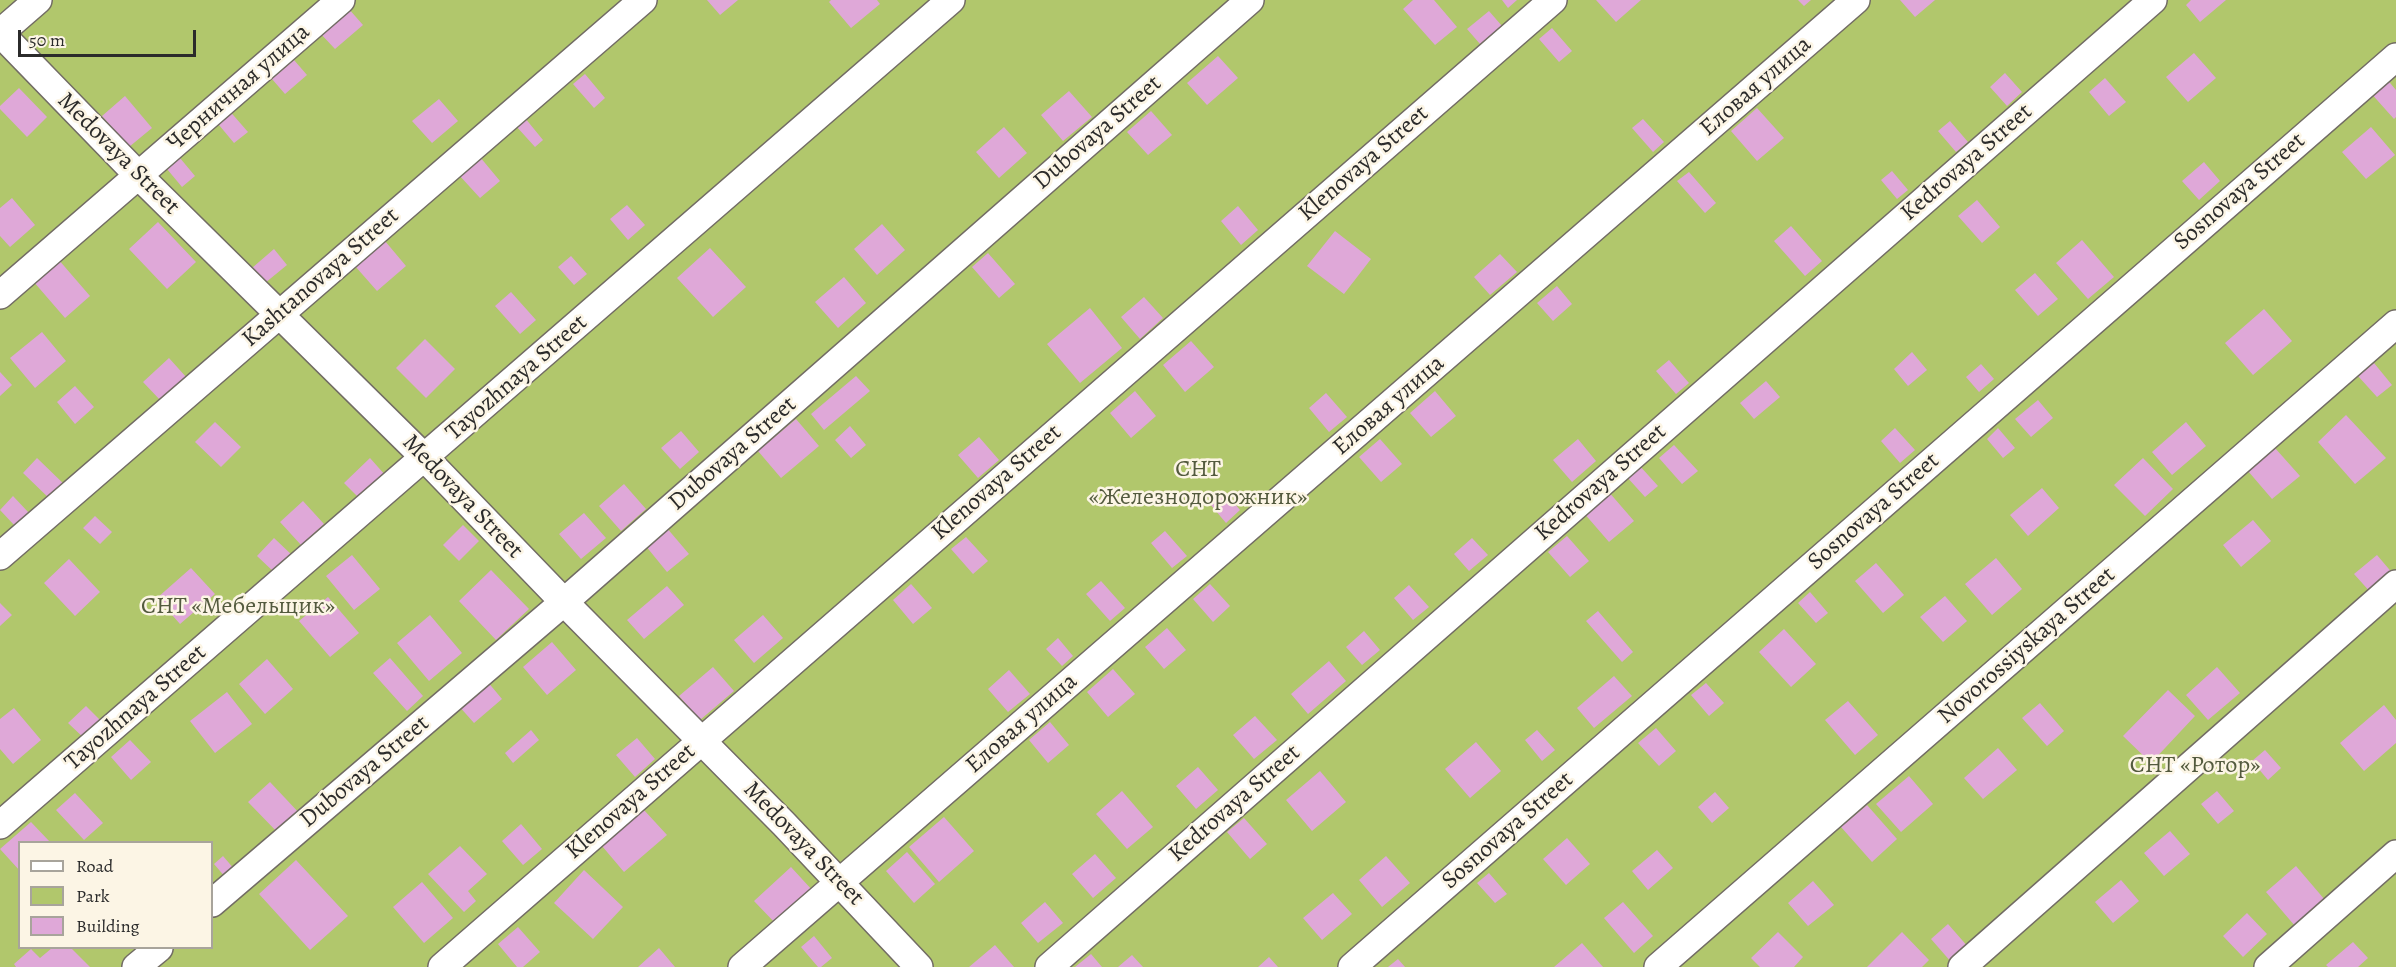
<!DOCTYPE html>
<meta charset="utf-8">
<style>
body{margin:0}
#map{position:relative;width:2396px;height:967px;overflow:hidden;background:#f6e6cd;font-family:Alegreya,serif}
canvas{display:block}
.legend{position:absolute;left:18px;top:841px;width:195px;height:108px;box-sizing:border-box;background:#fcf5e5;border:2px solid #a8a49b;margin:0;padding:8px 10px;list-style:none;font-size:18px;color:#2b2b2b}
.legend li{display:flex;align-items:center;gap:12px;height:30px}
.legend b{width:30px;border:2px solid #a8a49b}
.scale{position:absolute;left:18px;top:30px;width:178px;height:27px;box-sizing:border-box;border:3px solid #2b2b2b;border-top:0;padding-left:8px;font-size:18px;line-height:21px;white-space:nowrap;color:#2b2b2b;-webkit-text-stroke:4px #fcf5e5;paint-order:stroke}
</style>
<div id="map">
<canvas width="2396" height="967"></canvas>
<ul class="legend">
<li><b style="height:8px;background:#fff"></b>Road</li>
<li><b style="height:16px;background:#b1c76c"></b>Park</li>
<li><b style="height:16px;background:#dfa8d8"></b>Building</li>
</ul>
<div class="scale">50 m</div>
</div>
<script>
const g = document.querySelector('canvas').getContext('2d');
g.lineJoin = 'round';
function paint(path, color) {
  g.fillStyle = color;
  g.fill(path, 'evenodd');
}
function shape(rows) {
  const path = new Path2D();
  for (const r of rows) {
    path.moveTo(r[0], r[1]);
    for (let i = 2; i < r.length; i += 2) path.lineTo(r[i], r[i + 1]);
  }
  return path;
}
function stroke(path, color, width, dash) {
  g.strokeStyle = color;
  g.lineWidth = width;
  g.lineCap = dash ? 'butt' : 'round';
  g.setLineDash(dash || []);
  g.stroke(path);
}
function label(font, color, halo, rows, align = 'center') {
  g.font = font + ' Alegreya,serif';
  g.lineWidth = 5;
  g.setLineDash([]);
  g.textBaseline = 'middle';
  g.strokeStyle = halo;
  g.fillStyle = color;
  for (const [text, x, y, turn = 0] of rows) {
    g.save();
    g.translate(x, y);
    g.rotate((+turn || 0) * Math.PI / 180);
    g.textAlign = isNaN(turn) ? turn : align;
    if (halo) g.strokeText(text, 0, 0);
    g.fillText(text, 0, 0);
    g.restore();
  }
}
paint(shape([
 [0,0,2396,0,2396,967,0,967],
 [20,842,212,842,212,948,20,948]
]), '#b1c76c');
paint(shape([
 [707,0,738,0,720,15],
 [831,0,877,0,880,4,851,28,829,2],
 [1413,0,1434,0,1457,27,1435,45,1403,9],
 [1502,0,1517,0,1508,8],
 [1596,0,1641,0,1616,22],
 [1798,0,1811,0,1804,6],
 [1900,0,1935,0,1915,17],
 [2191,0,2226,0,2200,22,2186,5],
 [348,8,363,25,335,49,319,32],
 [1489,11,1502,26,1480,44,1467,29],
 [1552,28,1572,51,1559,62,1539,39],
 [2194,53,2216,78,2188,102,2166,77],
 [1218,56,1238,78,1207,105,1187,83],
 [294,60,307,75,285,94,272,79],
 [2005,73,2022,92,2007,106,1990,87],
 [585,74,605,98,594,108,573,84],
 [2385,77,2396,90,2396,117,2394,119,2369,91],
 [2105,78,2126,102,2109,116,2089,92],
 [19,88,47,117,27,137,0,109,0,106],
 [1069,91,1092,117,1063,141,1041,115],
 [125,96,152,128,129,147,102,116],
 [439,99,458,121,432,143,412,121],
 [227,108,248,132,234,143,214,119],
 [1757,108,1784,138,1757,161,1731,131],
 [1151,111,1172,135,1148,155,1127,132],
 [525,118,543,140,535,147,516,126],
 [1643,119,1664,142,1653,152,1632,128],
 [1950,121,1968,142,1956,152,1938,131],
 [1004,127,1027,153,999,178,976,152],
 [2371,127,2395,155,2366,179,2342,152],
 [175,152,195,176,182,187,162,163],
 [480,157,500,181,480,198,459,175],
 [2204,162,2220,181,2199,200,2182,181],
 [1892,171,1908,190,1897,199,1881,180],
 [1689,172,1716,203,1705,213,1677,181],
 [12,198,35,225,10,247,0,236,0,208],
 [1977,200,2000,227,1982,243,1958,216],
 [627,205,645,225,628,240,610,219],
 [1238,206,1258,230,1241,245,1221,221],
 [158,222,196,262,167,289,129,249],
 [882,224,905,250,877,275,854,249],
 [1791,226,1822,261,1805,276,1774,241],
 [1335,231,1371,259,1344,294,1307,266],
 [2082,240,2114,277,2088,299,2056,263],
 [385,241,406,266,377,291,355,266],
 [710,248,746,287,713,317,677,278],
 [274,249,287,265,265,283,252,268],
 [988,253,1015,284,999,298,972,267],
 [1500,254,1517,272,1490,295,1474,277],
 [571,256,587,274,574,285,558,267],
 [58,259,90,296,65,318,33,281],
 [2035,273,2058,299,2038,316,2015,290],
 [844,277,866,303,838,328,815,302],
 [1557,286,1572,304,1553,321,1537,303],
 [511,292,536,320,520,334,495,306],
 [1144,297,1163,318,1140,339,1121,317],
 [1090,308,1122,348,1080,383,1047,344],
 [2264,309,2292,341,2253,375,2225,343],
 [42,332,66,361,35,388,10,358],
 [425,339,455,369,426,398,396,368],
 [1191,341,1214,367,1185,392,1163,365],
 [1912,352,1927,370,1908,386,1894,369],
 [169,358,187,378,161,401,143,382],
 [1669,360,1689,383,1676,394,1656,371],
 [2374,363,2392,385,2377,397,2358,376],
 [1981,364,1994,379,1979,392,1966,377],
 [0,372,12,385,0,396],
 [856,376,870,391,824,430,811,414],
 [1766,381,1780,397,1754,419,1740,403],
 [75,386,94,407,75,424,57,402],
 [1135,391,1156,416,1131,438,1110,413],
 [1435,391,1456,416,1431,437,1410,413],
 [1326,393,1347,417,1329,432,1309,408],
 [2038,400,2053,418,2031,437,2015,419],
 [2346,415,2386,458,2355,484,2318,442],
 [796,419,819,446,781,478,758,451],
 [215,422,241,447,221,467,195,442],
 [2186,422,2206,446,2172,475,2152,452],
 [850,426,866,445,851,458,835,440],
 [1895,428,1915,450,1900,463,1881,441],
 [1998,428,2015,448,2003,458,1987,439],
 [681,431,699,452,680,469,661,448],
 [979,437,999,460,978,478,958,455],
 [1380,439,1402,464,1381,482,1359,457],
 [1578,439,1596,461,1572,482,1553,460],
 [1674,445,1698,471,1682,484,1659,458],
 [2275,448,2300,476,2272,499,2248,471],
 [37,458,67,487,53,502,23,473],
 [370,458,386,476,361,500,344,483],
 [2143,458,2173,489,2145,516,2114,485],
 [1639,465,1658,486,1645,497,1626,476],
 [624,484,646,509,621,531,599,506],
 [2042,488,2059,508,2028,536,2010,515],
 [1608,491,1634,521,1609,542,1583,512],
 [1225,492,1240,510,1226,523,1210,504],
 [13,496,29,513,15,526,0,510],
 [303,501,324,524,301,545,280,522],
 [584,513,606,538,581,559,559,534],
 [95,516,112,532,100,544,83,528],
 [2253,520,2271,541,2241,567,2223,545],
 [463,525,479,541,459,561,443,545],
 [666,527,689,554,667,572,645,545],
 [1165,531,1187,556,1172,568,1151,543],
 [1567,536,1589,561,1570,577,1548,552],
 [966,537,988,561,973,574,951,549],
 [274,538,293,556,276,574,257,556],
 [1472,538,1488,555,1469,571,1454,554],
 [352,555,380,589,354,610,326,576],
 [2377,555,2394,575,2372,594,2354,574],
 [1996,558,2022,589,1992,615,1965,584],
 [69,559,100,592,75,616,44,583],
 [1876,563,1904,595,1883,613,1855,581],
 [191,568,215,594,180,624,157,598],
 [491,570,529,609,496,640,459,601],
 [1101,581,1125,608,1110,621,1086,594],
 [911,584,932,608,913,624,893,600],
 [1210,584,1230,606,1213,622,1193,599],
 [1409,585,1429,607,1413,620,1394,598],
 [667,586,684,605,644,639,627,620],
 [1810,592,1828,613,1816,623,1798,603],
 [1945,596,1967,621,1943,642,1920,617],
 [328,597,359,633,330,657,299,621],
 [0,603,12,615,0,626],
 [1598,611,1633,652,1622,662,1586,621],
 [430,615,462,653,429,681,397,643],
 [763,615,783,638,754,663,734,640],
 [1167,628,1186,650,1164,669,1145,647],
 [1784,629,1816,664,1791,687,1759,652],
 [1364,631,1380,650,1362,665,1346,647],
 [1058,638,1073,656,1062,666,1046,649],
 [552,642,576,670,547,695,523,667],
 [390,658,423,696,407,711,373,673],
 [267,659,293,689,265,714,239,684],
 [1329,661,1346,681,1308,714,1291,694],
 [713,667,734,691,700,720,679,696],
 [2217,667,2240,693,2208,720,2186,695],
 [1113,669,1135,694,1108,717,1087,692],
 [1009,670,1030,694,1008,712,988,689],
 [1614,676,1632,696,1594,728,1577,708],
 [487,681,502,699,474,723,458,705],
 [1706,683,1724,703,1709,716,1691,695],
 [2168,690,2195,716,2151,763,2123,736],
 [227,692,252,724,215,753,190,721],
 [1848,701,1878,735,1855,755,1825,720],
 [2040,703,2064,731,2047,746,2022,718],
 [2384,705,2396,720,2396,743,2364,771,2340,743],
 [86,706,103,723,86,740,68,723],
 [14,708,41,740,13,764,0,749,0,719],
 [1255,716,1277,740,1254,759,1233,735],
 [1050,722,1069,745,1048,763,1029,740],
 [1656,728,1676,751,1659,766,1638,743],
 [531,730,539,740,513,763,505,753],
 [1537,730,1555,750,1542,761,1525,740],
 [637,738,655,759,635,777,616,755],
 [130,740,151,762,131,780,111,757],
 [1476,742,1501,771,1470,798,1445,769],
 [1998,748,2017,770,1983,799,1964,778],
 [2265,750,2281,768,2268,780,2252,761],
 [1198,767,1218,790,1196,809,1176,786],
 [1320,771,1346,802,1312,831,1286,800],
 [1909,776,1933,804,1901,832,1876,804],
 [270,782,301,815,280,835,248,802],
 [1122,791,1153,827,1127,849,1096,814],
 [2217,791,2234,811,2218,824,2201,804],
 [1715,792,1729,808,1712,823,1698,807],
 [75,793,103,823,84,840,56,810],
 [1867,805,1897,839,1872,862,1841,827],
 [644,810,667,835,624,872,602,846],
 [944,817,974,851,939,882,909,847],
 [1244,818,1267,844,1250,859,1227,832],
 [31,822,50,842,20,842,20,871,0,849],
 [521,824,542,849,523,865,502,841],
 [2170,831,2190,854,2164,876,2144,853],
 [1567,838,1590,864,1566,885,1543,859],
 [460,846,487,874,468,891,476,901,464,912,428,874],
 [1657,850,1673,868,1648,890,1632,871],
 [907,852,935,884,914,903,886,871],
 [1095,854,1116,878,1093,898,1072,874],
 [223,856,235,870,226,878,214,864],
 [1386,856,1410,883,1382,907,1359,880],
 [296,860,348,916,310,950,259,894],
 [2296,866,2325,900,2295,926,2266,892],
 [791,867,813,891,777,925,754,901],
 [584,870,623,907,593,939,554,903],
 [1489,873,1507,894,1495,903,1477,883],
 [2121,880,2139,901,2113,923,2095,902],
 [1813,881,1834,905,1808,926,1788,903],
 [422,882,453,918,424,943,393,907],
 [1333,893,1352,914,1322,940,1303,918],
 [1045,902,1063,923,1038,943,1021,923],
 [1623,902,1653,936,1634,953,1604,918],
 [2247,913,2267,934,2243,957,2223,936],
 [1948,924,1969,948,1952,963,1931,939],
 [518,927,540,952,523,967,517,967,498,944],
 [1778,932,1803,957,1794,967,1760,967,1751,958],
 [1902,932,1929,960,1922,967,1867,967],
 [814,936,832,958,821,967,818,967,801,947],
 [2353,942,2368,958,2358,967,2328,967,2326,965],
 [1582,943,1603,967,1554,967],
 [995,945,1014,967,969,967],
 [52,948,71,948,90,967,16,967,14,964,31,949,40,958],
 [659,948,675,967,638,967],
 [1091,954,1102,967,1075,967],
 [1132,955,1143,967,1118,967],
 [1269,957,1278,967,1258,967],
 [1398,959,1405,967,1388,967]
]), '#dfa8d8');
const street = shape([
 [0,33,138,175,425,458,564,602,784,824,919,967],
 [0,33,38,0],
 [0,295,341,0],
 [0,556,643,0],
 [0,825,951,0],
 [212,903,564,602,1250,0],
 [136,967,159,948],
 [442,967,1553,0],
 [742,967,1856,0],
 [1049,967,2153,0],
 [1352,967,2396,57],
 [1658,967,2396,324],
 [1962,967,2396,584],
 [2268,967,2396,854]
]);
stroke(street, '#726c64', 30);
stroke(street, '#fff', 27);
label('24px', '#2b2b2b', '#fcf5e5', [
 ["Еловая улица",1756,87,-41],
 ["Черничная улица",239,88,-41],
 ["Dubovaya Street",1098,133,-41],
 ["Medovaya Street",118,154,45],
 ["Kedrovaya Street",1967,163,-41],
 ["Klenovaya Street",1364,164,-41],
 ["Sosnovaya Street",2240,192,-41],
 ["Kashtanovaya Street",321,278,-41],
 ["Tayozhnaya Street",517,378,-41],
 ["Еловая улица",1389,406,-41],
 ["Dubovaya Street",733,454,-41],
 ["Klenovaya Street",997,483,-41],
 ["Kedrovaya Street",1601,483,-41],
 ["Medovaya Street",462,497,46],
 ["Sosnovaya Street",1874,512,-41],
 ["Novorossiyskaya Street",2027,646,-41],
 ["Tayozhnaya Street",136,708,-41],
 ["Еловая улица",1022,724,-41],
 ["Dubovaya Street",365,772,-40],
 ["Klenovaya Street",631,802,-41],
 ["Kedrovaya Street",1235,804,-41],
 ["Sosnovaya Street",1508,831,-41],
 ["Medovaya Street",803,844,46]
]);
label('24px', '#535a3e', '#fcf5e5', [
 ["СНТ",1198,470],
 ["«Железнодорожник»",1198,498],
 ["СНТ «Мебельщик»",238,607],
 ["СНТ «Ротор»",2195,766]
]);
</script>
